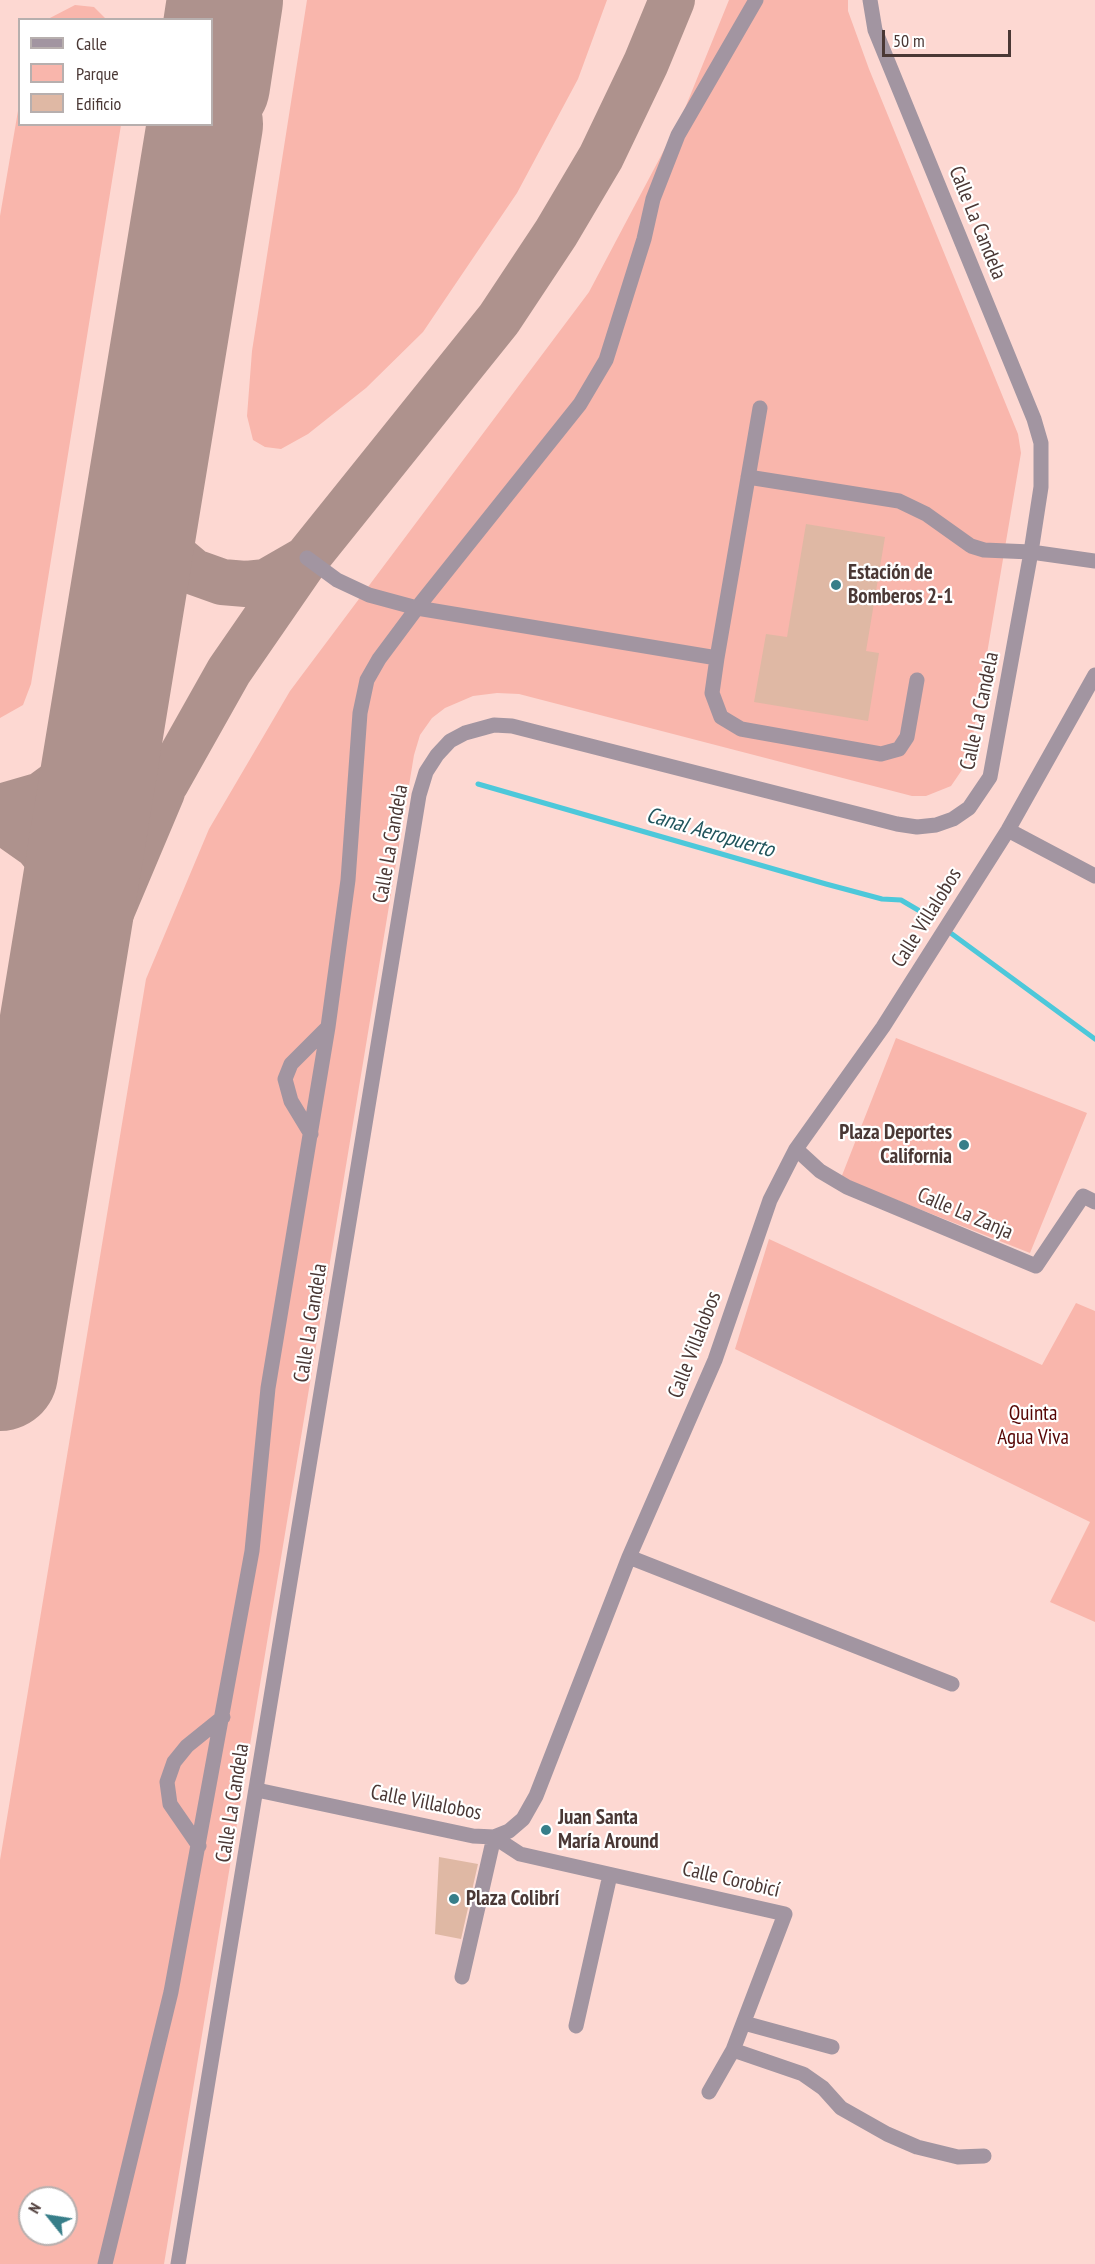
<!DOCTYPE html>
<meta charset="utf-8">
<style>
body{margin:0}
#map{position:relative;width:1095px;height:2264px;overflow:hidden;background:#fdd8d2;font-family:"PT Sans Narrow",sans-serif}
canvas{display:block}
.legend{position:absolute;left:18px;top:18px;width:195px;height:108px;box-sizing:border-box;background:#fff;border:2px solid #b7afae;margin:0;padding:8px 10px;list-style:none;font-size:18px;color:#4a3835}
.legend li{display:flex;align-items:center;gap:12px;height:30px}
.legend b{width:30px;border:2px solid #b7afae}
.north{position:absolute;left:18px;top:2186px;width:60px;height:60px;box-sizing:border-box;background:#fff;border:2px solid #b7afae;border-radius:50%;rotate:300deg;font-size:16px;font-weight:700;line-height:24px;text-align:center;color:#4a3835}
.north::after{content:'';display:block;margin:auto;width:21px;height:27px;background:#377e89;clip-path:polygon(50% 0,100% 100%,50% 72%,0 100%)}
.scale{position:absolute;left:882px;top:30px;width:129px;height:27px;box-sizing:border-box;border:3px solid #4a3835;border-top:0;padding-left:8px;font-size:18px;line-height:21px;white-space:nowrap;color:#4a3835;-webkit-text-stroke:4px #fff;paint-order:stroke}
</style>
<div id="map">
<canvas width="1095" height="2264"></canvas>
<ul class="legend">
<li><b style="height:8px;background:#a295a1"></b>Calle</li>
<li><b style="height:16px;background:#f9b6ac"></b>Parque</li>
<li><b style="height:16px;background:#dfb8a4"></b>Edificio</li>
</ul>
<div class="north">N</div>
<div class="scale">50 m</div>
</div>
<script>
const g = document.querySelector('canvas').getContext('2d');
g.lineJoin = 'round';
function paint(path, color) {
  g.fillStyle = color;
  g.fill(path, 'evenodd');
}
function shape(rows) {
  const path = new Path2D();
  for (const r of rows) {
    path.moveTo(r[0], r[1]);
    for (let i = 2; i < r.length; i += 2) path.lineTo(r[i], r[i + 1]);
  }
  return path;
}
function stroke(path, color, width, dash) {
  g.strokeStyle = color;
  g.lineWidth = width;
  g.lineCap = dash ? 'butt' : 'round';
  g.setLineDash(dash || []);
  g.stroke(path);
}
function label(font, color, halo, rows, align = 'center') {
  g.font = font + ' "PT Sans Narrow",sans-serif';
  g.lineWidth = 4.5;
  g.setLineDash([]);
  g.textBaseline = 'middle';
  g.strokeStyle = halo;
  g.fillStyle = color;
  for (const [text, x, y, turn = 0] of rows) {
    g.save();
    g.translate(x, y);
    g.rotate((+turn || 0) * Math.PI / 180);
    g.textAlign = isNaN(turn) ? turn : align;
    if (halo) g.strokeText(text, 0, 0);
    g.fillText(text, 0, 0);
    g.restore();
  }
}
paint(shape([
 [307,0,607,0,578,79,517,193,423,332,366,388,308,434,281,449,265,447,253,440,247,416,252,351],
 [729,0,848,0,848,11,869,69,1018,434,1021,453,971,748,964,767,951,786,926,796,912,796,519,694,497,693,473,696,445,708,432,718,420,735,414,755,164,2264,0,2264,0,1860,146,979,209,829,290,691,589,292,681,118],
 [30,2198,66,2198,66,2234,30,2234],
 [75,5,94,7,106,19,48,19],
 [19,105,20,124,121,125,31,684,23,705,0,718,0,216],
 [896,1038,1087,1113,1030,1253,841,1178],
 [769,1239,1042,1365,1076,1303,1095,1311,1095,1622,1050,1602,1090,1522,735,1349]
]), '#f9b6ac');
stroke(shape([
 [478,784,826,884,882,899,901,900,930,917],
 [952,934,1095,1039]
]), '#4dc8da', 5);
stroke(shape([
 [192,0,201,20],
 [212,55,214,72],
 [143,502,157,532,175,556,194,572,222,582,246,584,266,582,306,559],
 [0,807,41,795,71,773,94,741,115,682],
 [0,813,89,829,129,819,150,803,166,783,229,671,307,558,499,319,556,233,601,157,646,63,672,0],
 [0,820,37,846,54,867,66,891,73,931],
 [43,1109,97,946,162,792]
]), '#ae928d', 46);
stroke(shape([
 [212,85,225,0],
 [0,1373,205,124]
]), '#ae928d', 116);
paint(shape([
 [806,524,885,537,866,651,879,653,868,721,754,702,766,634,787,637],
 [439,1857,478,1864,461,1939,435,1934]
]), '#dfb8a4');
stroke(shape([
 [748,477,899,501,926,514,971,546,984,550,1031,552,1095,561],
 [307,558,337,580,369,595,417,608,717,658,760,408],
 [717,658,712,693,721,717,741,729,881,754,899,749,907,737,917,680],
 [1008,830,1095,876],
 [311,1134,291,1101,285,1079,291,1064,328,1027],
 [796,1149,820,1171,847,1187,1036,1266,1083,1196,1095,1202],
 [629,1557,952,1684],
 [257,1790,473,1836,494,1837,509,1831,523,1819,536,1796,629,1557,715,1360,770,1200,796,1149,883,1027,1008,830,1095,675],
 [199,1846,170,1804,167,1782,174,1762,187,1746,223,1717],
 [462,1977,494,1837,520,1854,785,1914,733,2050,709,2092],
 [744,2023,832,2047],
 [576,2026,610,1875],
 [733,2050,803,2074,823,2088,841,2108,887,2134,917,2147,958,2157,984,2156],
 [105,2264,171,1992,252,1551,268,1388,328,1027,348,880,360,713,367,680,379,659,417,608,580,404,606,360,644,239,653,199,678,135,756,0],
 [178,2264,419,795,426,772,437,755,450,741,465,733,494,725,512,726,897,824,917,827,936,825,953,819,969,808,990,777,1031,552,1041,487,1041,443,1034,419,875,30,870,0]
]), '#a295a1', 15);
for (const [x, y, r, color] of [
 [836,585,6,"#377e89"],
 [964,1145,6,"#377e89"],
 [546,1830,6,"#377e89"],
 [454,1899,6,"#377e89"]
]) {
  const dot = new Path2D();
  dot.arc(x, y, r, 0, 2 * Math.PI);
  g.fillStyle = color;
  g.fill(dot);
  stroke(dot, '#fff', 2);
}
label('21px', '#4a3835', '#fff', [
 ["Calle La Candela",977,223,68],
 ["Calle La Candela",980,711,-78],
 ["Calle La Candela",391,844,-80],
 ["Calle Villalobos",927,918,-58],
 ["Calle La Zanja",965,1214,23],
 ["Calle La Candela",311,1323,-81],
 ["Calle Villalobos",695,1345,-69],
 ["Calle La Candela",233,1803,-81],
 ["Calle Villalobos",426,1803,11],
 ["Calle Corobicí",731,1880,13]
]);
label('bold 21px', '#4a3835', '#fff', [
 ["Estación de",848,573],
 ["Bomberos 2-1",848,597],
 ["Plaza Deportes",952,1133,"right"],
 ["California",952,1157,"right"],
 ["Juan Santa",558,1818],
 ["María Around",558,1842],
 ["Plaza Colibrí",466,1899]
], 'left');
label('21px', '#560504', '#fff', [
 ["Quinta",1033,1414],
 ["Agua Viva",1033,1438]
]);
label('italic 22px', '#21555d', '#fff', [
 ["Canal Aeropuerto",710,833,16]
]);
</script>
